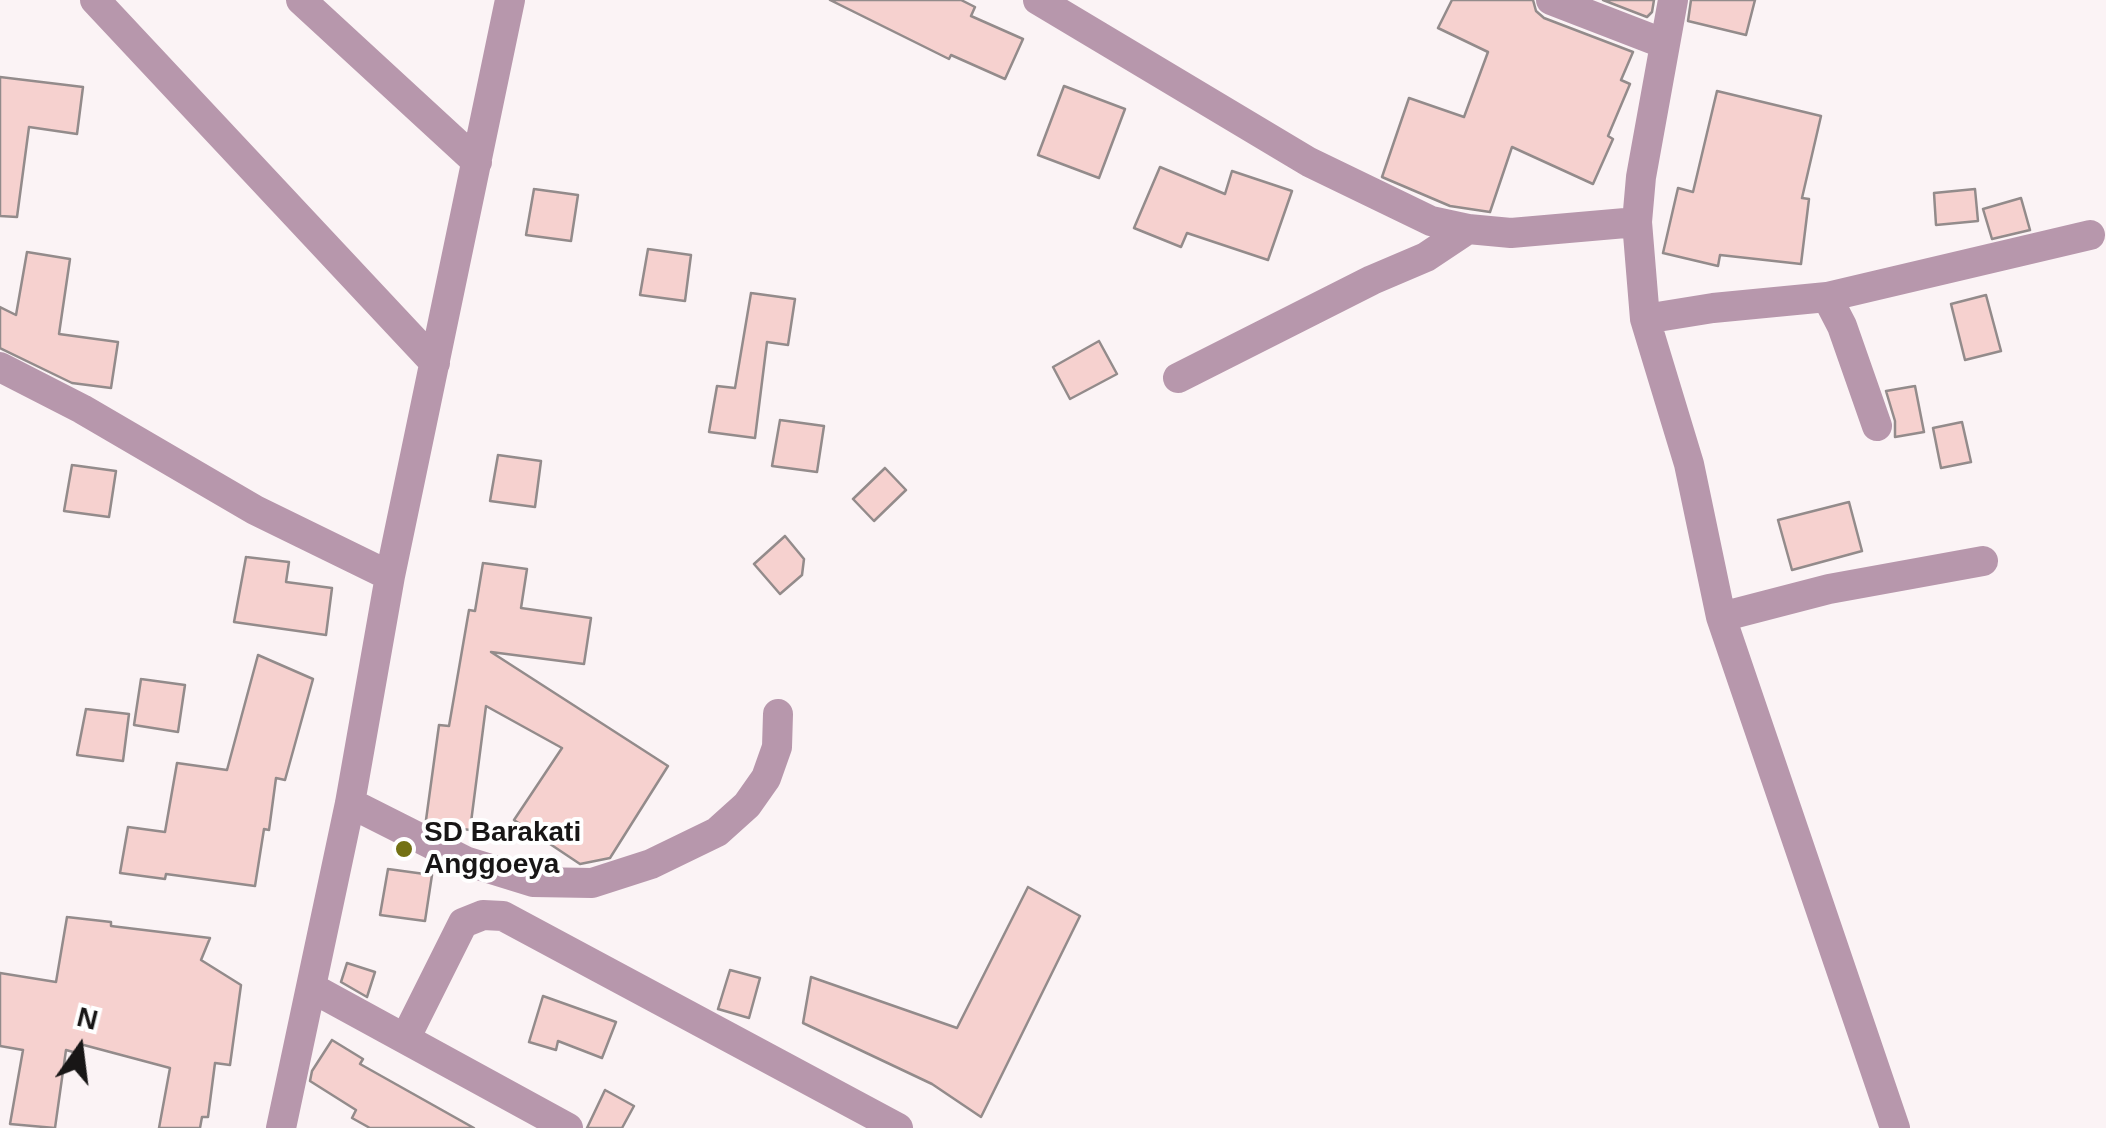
<!DOCTYPE html>
<style>
body{margin:0}
#map{position:relative;width:2106px;height:1128px;overflow:hidden;background:#fbf3f5;font-family:Arial,sans-serif}
canvas{display:block}
.north{position:absolute;left:30px;top:998px;width:100px;height:100px;-webkit-text-stroke:8px #fff;paint-order:stroke;rotate:14deg;font-size:28px;font-weight:700;line-height:40px;text-align:center;color:#181616}
.north::after{content:'';display:block;margin:auto;width:35px;height:45px;background:#181616;clip-path:polygon(50% 0,100% 100%,50% 72%,0 100%)}
</style>
<div id="map">
<canvas width="2106" height="1128"></canvas>
<div class="north">N</div>
</div>
<script>
const g = document.querySelector('canvas').getContext('2d');
g.lineJoin = 'round';
function paint(path, color) {
  g.fillStyle = color;
  g.fill(path, 'evenodd');
}
function shape(rows) {
  const path = new Path2D();
  for (const r of rows) {
    path.moveTo(r[0], r[1]);
    for (let i = 2; i < r.length; i += 2) path.lineTo(r[i], r[i + 1]);
  }
  return path;
}
function stroke(path, color, width, dash) {
  g.strokeStyle = color;
  g.lineWidth = width;
  g.lineCap = dash ? 'butt' : 'round';
  g.setLineDash(dash || []);
  g.stroke(path);
}
function label(font, color, halo, rows, align = 'center') {
  g.font = font + ' Arial,sans-serif';
  g.lineWidth = 8;
  g.setLineDash([]);
  g.textBaseline = 'middle';
  g.strokeStyle = halo;
  g.fillStyle = color;
  for (const [text, x, y, turn = 0] of rows) {
    g.save();
    g.translate(x, y);
    g.rotate((+turn || 0) * Math.PI / 180);
    g.textAlign = isNaN(turn) ? turn : align;
    if (halo) g.strokeText(text, 0, 0);
    g.fillText(text, 0, 0);
    g.restore();
  }
}
const building = shape([
 [830,0,961,0,975,7,971,16,1023,39,1005,79,951,55,949,59,830,0],
 [1452,0,1533,0,1536,11,1544,18,1633,52,1621,80,1630,84,1608,136,1613,139,1593,184,1512,147,1490,212,1450,206,1382,177,1409,98,1464,117,1488,52,1438,28,1452,0],
 [1603,0,1654,0,1652,12,1647,17,1603,0],
 [1691,0,1755,0,1746,35,1688,21,1691,0],
 [0,77,83,87,77,134,29,127,17,217,0,216,0,77],
 [1064,86,1125,109,1099,178,1038,155,1064,86],
 [1717,91,1821,116,1802,198,1809,199,1801,264,1720,255,1718,266,1663,253,1678,188,1693,192,1717,91],
 [1160,167,1225,194,1232,171,1292,191,1268,260,1187,233,1181,247,1134,228,1160,167],
 [534,189,578,195,571,241,526,235,534,189],
 [1975,189,1978,221,1936,225,1934,193,1975,189],
 [2021,198,2030,230,1992,239,1983,209,2021,198],
 [648,249,691,255,685,301,640,295,648,249],
 [27,252,70,259,59,334,118,342,111,388,72,383,0,348,0,307,16,315,27,252],
 [751,293,795,299,788,345,767,342,755,438,709,432,717,386,735,388,751,293],
 [1986,295,2001,351,1965,360,1951,304,1986,295],
 [1099,341,1117,374,1070,399,1053,367,1099,341],
 [1915,386,1924,432,1895,437,1895,421,1886,391,1915,386],
 [780,420,824,426,817,472,772,466,780,420],
 [1962,422,1971,462,1941,468,1933,428,1962,422],
 [498,455,541,461,535,507,490,501,498,455],
 [72,465,116,471,109,517,64,511,72,465],
 [885,468,906,490,874,521,853,499,885,468],
 [1849,502,1862,551,1792,570,1778,520,1849,502],
 [785,536,804,559,802,575,780,594,754,564,785,536],
 [246,557,289,562,286,582,332,588,326,635,234,622,246,557],
 [483,563,527,569,521,608,591,618,584,664,491,652,668,766,610,858,580,864,514,820,562,748,486,706,470,830,435,825,426,820,439,725,449,726,469,610,475,611,483,563],
 [258,655,313,679,285,780,276,778,269,830,264,829,255,886,166,874,165,879,120,873,128,827,165,832,177,763,227,770,258,655],
 [141,679,185,685,178,732,134,725,141,679],
 [86,709,129,714,123,761,77,755,86,709],
 [388,869,432,875,425,921,380,915,388,869],
 [1028,887,1080,916,981,1117,932,1084,803,1023,811,977,957,1028,1028,887],
 [67,917,111,922,111,926,210,938,201,960,241,985,230,1065,215,1063,208,1117,202,1117,200,1128,159,1128,170,1068,80,1044,77,1053,66,1050,55,1128,10,1124,23,1050,0,1046,0,973,56,982,67,917],
 [347,963,375,972,367,997,341,982,347,963],
 [730,970,760,978,749,1018,718,1009,730,970],
 [543,996,616,1022,602,1058,558,1041,556,1050,529,1042,543,996],
 [332,1040,363,1059,360,1064,474,1128,370,1128,352,1118,356,1110,310,1081,312,1071,332,1040],
 [605,1090,634,1106,622,1128,587,1128,605,1090]
]);
paint(building, '#f6d1cf');
stroke(building, '#938b8b', 2.5);
stroke(shape([
 [95,0,435,363],
 [301,0,477,162],
 [1038,0,1309,162,1431,221,1468,229,1511,233,1637,222,1641,177,1673,0],
 [1551,0,1665,44],
 [1637,222,1645,319,1689,464,1721,617,1829,589,1983,561],
 [1827,297,1842,326,1877,426],
 [1645,319,1713,308,1827,297,2090,235],
 [0,367,82,409,255,510,390,576],
 [1178,378,1372,280,1426,257,1468,229],
 [1721,617,1895,1128],
 [350,803,465,861,533,882,592,883,651,864,717,832,747,805,766,778,777,747,778,714],
 [312,988,568,1128],
 [406,1037,463,923,483,915,503,916,898,1128],
 [281,1128,350,803,390,576,510,0]
]), '#b797ac', 30);
for (const [x, y, r, color] of [
 [404,849,10,"#737114"]
]) {
  const dot = new Path2D();
  dot.arc(x, y, r, 0, 2 * Math.PI);
  g.fillStyle = color;
  g.fill(dot);
  stroke(dot, '#fff', 4);
}
label('bold 28px', '#181616', '#fff', [
 ["SD Barakati",424,833],
 ["Anggoeya",424,865]
], 'left');
</script>
